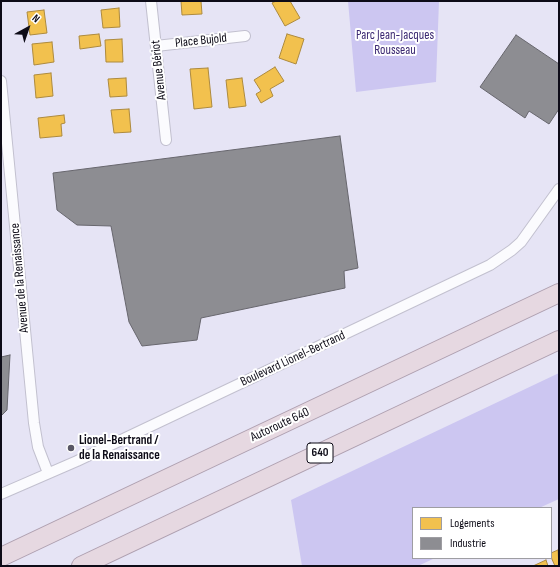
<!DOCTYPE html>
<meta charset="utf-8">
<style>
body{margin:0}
#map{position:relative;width:560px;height:567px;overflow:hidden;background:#e6e4f5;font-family:"Sofia Sans Condensed",sans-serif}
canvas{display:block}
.frame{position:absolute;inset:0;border:2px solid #0d0b17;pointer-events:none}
.legend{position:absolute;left:412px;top:507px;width:140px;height:52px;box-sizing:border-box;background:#fff;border:1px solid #9e9da2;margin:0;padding:5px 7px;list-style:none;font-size:12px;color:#0d0b17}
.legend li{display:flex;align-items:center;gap:8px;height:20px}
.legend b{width:20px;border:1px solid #9e9da2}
.north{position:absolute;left:8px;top:8px;width:40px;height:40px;-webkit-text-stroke:3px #fff;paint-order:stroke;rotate:40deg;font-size:11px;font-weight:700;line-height:16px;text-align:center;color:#0d0b17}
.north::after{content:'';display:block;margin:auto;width:14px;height:18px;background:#0d0b17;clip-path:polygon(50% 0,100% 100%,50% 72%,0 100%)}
</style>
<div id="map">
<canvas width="560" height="567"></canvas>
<div class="frame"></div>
<ul class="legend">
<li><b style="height:11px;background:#f2c14e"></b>Logements</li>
<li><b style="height:11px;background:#8d8d92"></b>Industrie</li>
</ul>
<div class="north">N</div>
</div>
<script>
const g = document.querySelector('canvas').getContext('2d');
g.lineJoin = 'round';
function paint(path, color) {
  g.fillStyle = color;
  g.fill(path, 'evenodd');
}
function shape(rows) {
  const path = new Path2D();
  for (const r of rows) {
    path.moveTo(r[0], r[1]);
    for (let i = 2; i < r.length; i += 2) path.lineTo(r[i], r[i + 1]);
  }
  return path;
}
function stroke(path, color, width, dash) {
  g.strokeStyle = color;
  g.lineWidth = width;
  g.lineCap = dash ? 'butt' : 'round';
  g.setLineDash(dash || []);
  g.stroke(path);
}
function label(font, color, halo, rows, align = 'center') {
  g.font = font + ' "Sofia Sans Condensed",sans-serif';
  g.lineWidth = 4;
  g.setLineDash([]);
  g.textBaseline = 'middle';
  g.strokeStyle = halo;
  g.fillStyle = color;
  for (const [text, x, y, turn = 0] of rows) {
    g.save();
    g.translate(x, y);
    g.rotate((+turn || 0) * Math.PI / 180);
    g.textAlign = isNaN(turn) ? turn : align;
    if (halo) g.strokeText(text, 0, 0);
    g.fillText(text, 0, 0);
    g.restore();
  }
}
paint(shape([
 [348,1,439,1,436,82,356,92],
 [559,373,559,499,539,508,413,508,413,558,435,558,418,566,302,566,291,500]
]), '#ccc6f1');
const homes = shape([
 [181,1,201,1,202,14,182,15,181,1],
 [276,1,290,1,300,18,285,26,272,3,276,1],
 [119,8,120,27,103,28,101,10,119,8],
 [44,10,47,33,30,35,27,12,44,10],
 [99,34,101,46,80,49,79,36,99,34],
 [287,34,304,39,296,64,279,58,287,34],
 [122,39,123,62,106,62,105,40,122,39],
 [52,42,54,62,34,65,32,44,52,42],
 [275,67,284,81,270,89,273,96,261,103,256,94,261,91,254,80,275,67],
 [208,68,212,107,194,109,190,69,208,68],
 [51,73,53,96,36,98,34,75,51,73],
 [126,78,127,96,110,97,108,79,126,78],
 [242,78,246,106,229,108,226,80,242,78],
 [129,109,131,132,114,133,111,110,129,109],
 [64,115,65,123,61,124,62,136,40,138,38,118,64,115],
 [558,550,559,566,555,566,551,557,551,553,558,550],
 [546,560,548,566,533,566,546,560]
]);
paint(homes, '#f2c14e');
stroke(homes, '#ad8a3e', 1);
const industry = shape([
 [516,35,559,64,559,109,549,124,529,111,525,118,480,87,516,35],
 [340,136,358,268,344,271,345,288,201,318,197,340,142,346,129,322,111,226,77,225,57,210,53,173,340,136],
 [10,355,7,410,1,416,1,357,10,355]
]);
paint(industry, '#8d8d92');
stroke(industry, '#67666d', 1);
const minor = shape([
 [151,1,166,140],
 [156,46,245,36],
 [1,81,34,423,38,447,48,473],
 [1,494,77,461,490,265,512,250,521,242,559,189]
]);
const motorway = shape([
 [1,557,559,293],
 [81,566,559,340]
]);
stroke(minor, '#c2c0cf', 12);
stroke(motorway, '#ae9faf', 20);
stroke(minor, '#fbfbfe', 10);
stroke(motorway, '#e6d8e1', 18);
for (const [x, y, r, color] of [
 [71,448,4,"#595765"]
]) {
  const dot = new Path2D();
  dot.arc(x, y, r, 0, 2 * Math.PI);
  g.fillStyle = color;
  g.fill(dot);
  stroke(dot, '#fff', 1.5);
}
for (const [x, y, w] of [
 [320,453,26]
]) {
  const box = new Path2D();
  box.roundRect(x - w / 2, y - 10, w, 20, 3);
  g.fillStyle = '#fff';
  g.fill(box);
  stroke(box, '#0d0b17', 1);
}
label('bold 12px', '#0d0b17', null, [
 ["640",320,453]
]);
label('13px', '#3a2871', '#fff', [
 ["Parc Jean-Jacques",395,36],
 ["Rousseau",395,51]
]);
label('13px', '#0d0b17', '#fff', [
 ["Place Bujold",201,41,-6],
 ["Avenue Bériot",159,70,-96],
 ["Avenue de la Renaissance",20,278,-95],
 ["Boulevard Lionel-Bertrand",293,359,-25],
 ["Autoroute 640",280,425,-25]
]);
label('bold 13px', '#0d0b17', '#fff', [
 ["Lionel-Bertrand /",79,441],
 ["de la Renaissance",79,456]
], 'left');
</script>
